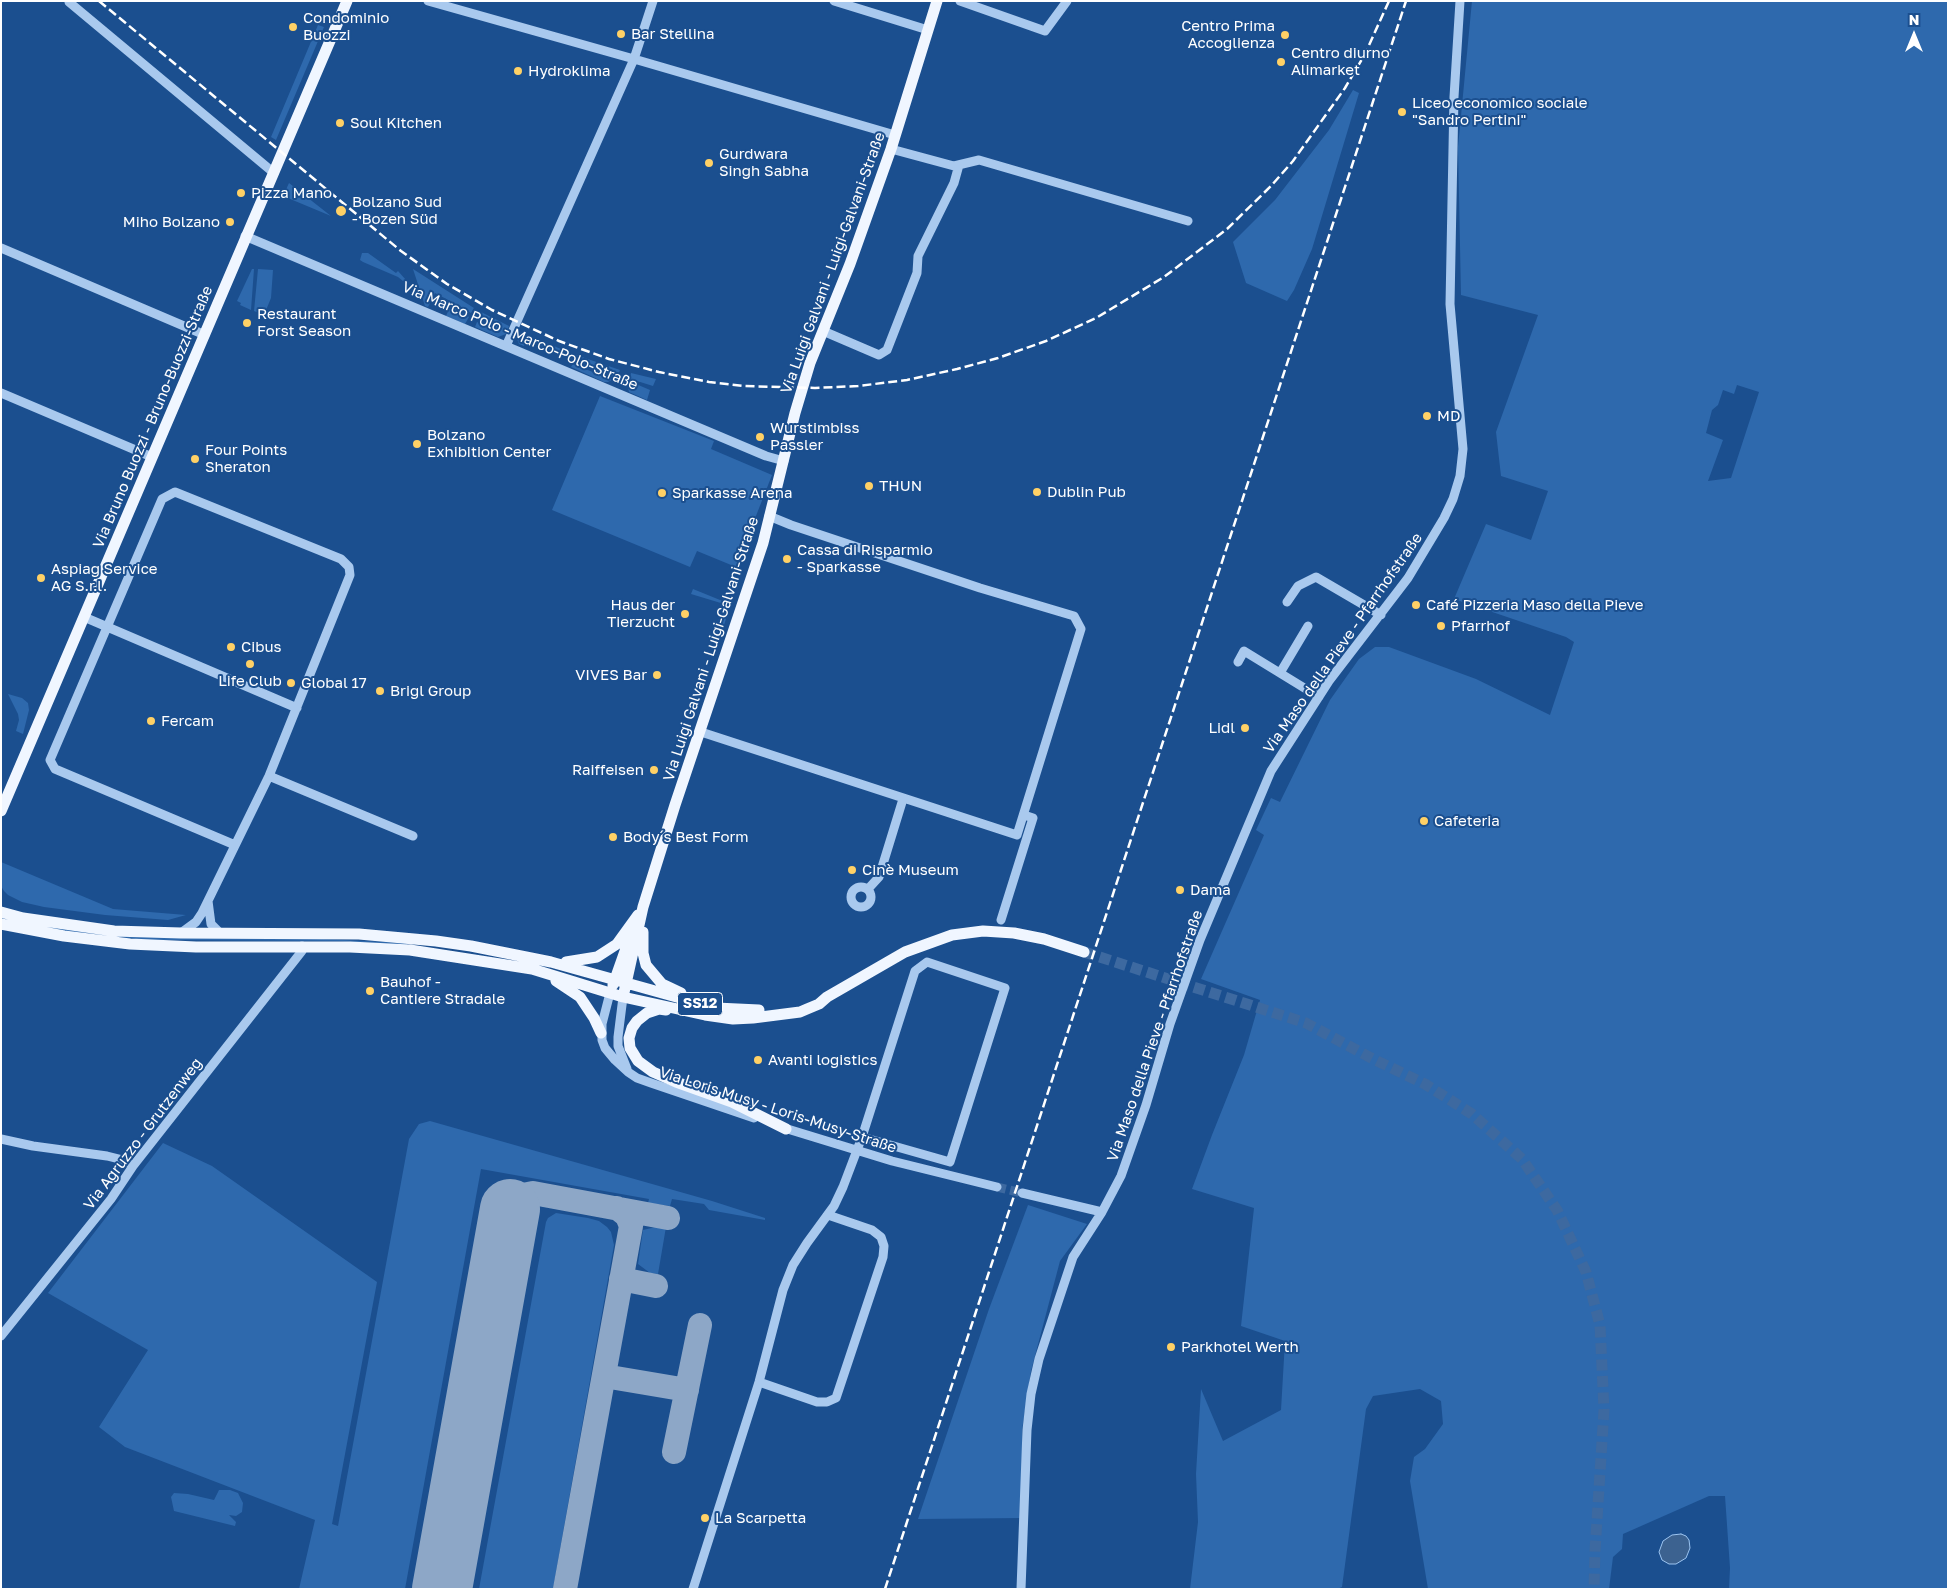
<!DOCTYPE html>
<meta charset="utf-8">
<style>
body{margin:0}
#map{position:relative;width:1949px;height:1590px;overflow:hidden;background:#1b4f8f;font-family:"Golos Text",sans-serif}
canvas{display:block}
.frame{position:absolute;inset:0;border:2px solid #fff;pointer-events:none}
.north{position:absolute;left:1889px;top:10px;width:50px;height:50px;-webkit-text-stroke:4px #1b4f8f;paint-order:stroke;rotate:0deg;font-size:14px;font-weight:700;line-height:20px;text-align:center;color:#fff}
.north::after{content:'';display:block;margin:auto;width:18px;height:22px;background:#fff;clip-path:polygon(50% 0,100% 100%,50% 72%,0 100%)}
</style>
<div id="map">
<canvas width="1949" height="1590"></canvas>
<div class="frame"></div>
<div class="north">N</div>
</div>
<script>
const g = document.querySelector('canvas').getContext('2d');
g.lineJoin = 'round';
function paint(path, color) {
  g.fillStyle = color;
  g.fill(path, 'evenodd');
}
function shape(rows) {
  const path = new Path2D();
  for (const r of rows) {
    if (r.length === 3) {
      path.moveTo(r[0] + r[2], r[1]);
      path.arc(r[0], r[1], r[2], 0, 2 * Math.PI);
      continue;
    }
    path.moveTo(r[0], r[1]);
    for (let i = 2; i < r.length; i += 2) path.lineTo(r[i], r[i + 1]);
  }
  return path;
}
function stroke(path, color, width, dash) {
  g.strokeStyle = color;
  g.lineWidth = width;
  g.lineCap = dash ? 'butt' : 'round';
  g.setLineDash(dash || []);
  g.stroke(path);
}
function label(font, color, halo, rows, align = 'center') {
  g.font = font + ' "Golos Text",sans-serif';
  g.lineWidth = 4;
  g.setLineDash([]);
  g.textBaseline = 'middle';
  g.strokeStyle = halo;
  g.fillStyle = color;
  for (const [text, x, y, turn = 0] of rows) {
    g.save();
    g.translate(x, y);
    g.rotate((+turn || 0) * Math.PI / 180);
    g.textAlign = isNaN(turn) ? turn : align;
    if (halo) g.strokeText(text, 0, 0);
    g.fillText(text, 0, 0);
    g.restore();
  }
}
paint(shape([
 [1472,1,1948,1,1948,1589,1729,1589,1730,1568,1725,1496,1709,1496,1623,1534,1622,1549,1613,1557,1609,1589,1428,1589,1410,1481,1414,1457,1425,1449,1443,1424,1441,1401,1420,1389,1373,1396,1366,1409,1342,1587,1337,1589,1190,1589,1198,1522,1196,1474,1201,1389,1223,1441,1281,1410,1285,1341,1241,1326,1254,1208,1192,1189,1212,1135,1244,1055,1260,1000,1201,979,1264,835,1256,830,1271,798,1280,802,1330,700,1359,659,1375,647,1389,647,1476,679,1550,715,1574,642,1566,637,1454,599,1486,524,1531,540,1548,491,1501,476,1496,432,1538,315,1461,295,1458,147],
 [1737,385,1759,392,1731,478,1708,481,1723,440,1706,433,1712,410,1718,405,1723,390,1734,394],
 [318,25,324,27,276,140,271,137],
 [1353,90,1359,93,1312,249,1294,290,1287,301,1246,283,1233,242,1275,200,1329,130],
 [289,183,331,216,283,196],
 [362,253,368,253,396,273,398,271,406,280,403,281,398,277,363,262,360,260],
 [252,269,254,269,251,310,240,305,241,303,237,301],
 [258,269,273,270,271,298,264,315,254,311],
 [413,269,474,308,471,313,456,304,454,307,469,317,465,324,446,316,452,302,435,293,428,307,425,306],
 [477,310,509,326,506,334,498,337,475,327,477,322,499,333,500,331,495,329,496,325,474,315],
 [520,332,573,354,571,359,527,340,524,346,519,344,517,339],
 [576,355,620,370,617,377,608,382,604,382,571,367,573,364,605,377,607,371,574,360],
 [631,373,656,379,653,386,637,381,636,384,650,390,647,400,629,392,628,388],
 [600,396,714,441,711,449,772,475,736,567,697,551,690,567,552,510],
 [693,589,725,602,729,609,721,635,714,633,724,604,691,594],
 [8,694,22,698,28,703,29,710,23,734,16,731,19,720,18,714],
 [1,862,113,909,186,915,168,920,105,915,44,907,22,902,8,895,4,891,1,886],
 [1,916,46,926,407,943,407,945,340,941,146,940,55,930,1,918],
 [430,1121,712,1201,765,1218,765,1220,709,1210,704,1204,672,1199,670,1206,648,1203,649,1199,481,1169,405,1589,299,1589,315,1520,125,1447,99,1427,148,1350,48,1293,163,1143,212,1166,377,1282,332,1524,338,1526,409,1139,419,1124],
 [1028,1205,1087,1224,1060,1261,1031,1371,1022,1430,1022,1518,918,1519,989,1309],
 [556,1213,588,1218,599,1221,607,1227,611,1232,614,1245,553,1589,479,1589,546,1222,548,1218],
 [660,1226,666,1227,658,1274,650,1273,638,1264,643,1230],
 [219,1490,230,1490,238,1493,243,1503,242,1512,236,1516,229,1515,236,1522,235,1526,174,1511,171,1497,174,1493,188,1494,214,1500]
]), '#2e69ad');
const water = shape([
 [1681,1534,1686,1536,1689,1540,1690,1548,1686,1558,1676,1564,1669,1564,1662,1560,1659,1552,1663,1541,1672,1535,1681,1534]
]);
paint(water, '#3c6290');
stroke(water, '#9cc4f0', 1);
stroke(shape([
 [510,1209,512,1202,518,1196,533,1193,668,1218],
 [621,1279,656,1286],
 [604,1376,687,1390],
 [674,1452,700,1325],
 [565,1589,631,1226,627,1216,617,1208]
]), '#8da7c7', 24);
stroke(shape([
 [442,1589,510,1209]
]), '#8da7c7', 60);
stroke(shape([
 [997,1187,1022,1193]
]), '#3d69a0', 9, [9, 4.5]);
stroke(shape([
 [1084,952,1306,1023,1373,1059,1425,1084,1472,1114,1522,1159,1557,1210,1586,1272,1600,1325,1604,1410,1595,1551,1594,1589]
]), '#3d69a0', 11, [11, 5.5]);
stroke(shape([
 [428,1,634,59,895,135],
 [834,1,928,30],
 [960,1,1045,31,1067,1],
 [69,2,274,173],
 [891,149,954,166,979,160,1188,221],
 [245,236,766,456,784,461],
 [1,248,205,335],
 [823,331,879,355,887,350,917,273,918,256,954,183,959,165],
 [506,346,634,59,653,1],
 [1,393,152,457],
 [1287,602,1298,586,1316,577,1381,615],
 [84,617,297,708],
 [1238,662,1244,651,1319,697],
 [1280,673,1308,626],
 [701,732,1017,835,1081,629,1074,616,980,588,791,525,769,516],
 [269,776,413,836],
 [861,897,10],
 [868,889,879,877,903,799],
 [208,901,211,924,220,933],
 [1001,920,1033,818,1024,815],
 [181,933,196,922,202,913,269,776,350,575,349,567,341,559,175,492,162,499,50,760,55,769,235,845],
 [610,993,602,1024,602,1040,605,1048,615,1060,628,1072,637,1078,651,1083,754,1118],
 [623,997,618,1037,618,1046,627,1069],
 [781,1127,892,1161,997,1187],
 [1,1139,33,1146,107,1156,123,1160,133,1166],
 [1022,1193,1102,1212],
 [1,1336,111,1199,133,1166,302,951,302,946],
 [759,1382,817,1402,827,1402,836,1398,883,1257,884,1246,881,1237,872,1230,828,1215],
 [693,1589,759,1382,783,1290,793,1265,807,1243,834,1206,843,1187,862,1137,915,971,927,962,1005,988,950,1162,862,1137],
 [1021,1589,1027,1430,1031,1394,1039,1359,1073,1257,1102,1212,1121,1176,1146,1105,1170,1024,1200,940,1271,771,1329,681,1408,578,1444,518,1453,499,1460,476,1463,449,1450,304,1454,97,1460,1]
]), '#a9c9ee', 9);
stroke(shape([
 [1,811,347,1],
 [1,912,23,918,114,931,181,933,359,934,436,941,471,946,551,962,716,1008,759,1010],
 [1,924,64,936,130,944,196,947,350,947,410,950,532,969,623,997,705,1015,733,1019,753,1018,800,1012,807,1009,819,1004,827,997,905,952,952,935,983,931,1014,933,1044,939,1084,952],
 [643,932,643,953,646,965,662,984,681,993],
 [566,962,597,957,617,944,638,915],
 [556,981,580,997,594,1018,601,1033],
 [613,985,631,934],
 [623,997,643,907,675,805,763,543,795,413,810,363,850,264,891,149,937,1],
 [666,1010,659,1009,647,1013,637,1021,632,1028,629,1038,630,1048,638,1061,653,1072,676,1082,732,1102,786,1129]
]), '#f0f6ff', 11);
stroke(shape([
 [99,1,401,251,447,284,492,310,559,341,609,359,659,372,709,382,744,386,815,388,858,386,907,380,957,369,998,358,1046,341,1096,318,1164,277,1227,229,1271,186,1293,161,1345,88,1365,54,1389,1],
 [885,1589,1406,1]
]), '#fff', 2.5, [9, 4]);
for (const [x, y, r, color] of [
 [293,27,5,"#ffd166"],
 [621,34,5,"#ffd166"],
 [1285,35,5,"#ffd166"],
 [1281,62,5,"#ffd166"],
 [518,71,5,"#ffd166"],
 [1402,112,5,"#ffd166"],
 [340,123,5,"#ffd166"],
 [709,163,5,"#ffd166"],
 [241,193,5,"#ffd166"],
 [341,211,6,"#ffd166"],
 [230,222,5,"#ffd166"],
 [247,323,5,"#ffd166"],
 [1427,416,5,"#ffd166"],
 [760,437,5,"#ffd166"],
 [417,444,5,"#ffd166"],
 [195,459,5,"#ffd166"],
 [869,486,5,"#ffd166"],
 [1037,492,5,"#ffd166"],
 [662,493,5,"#ffd166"],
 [787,559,5,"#ffd166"],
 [41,578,5,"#ffd166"],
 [1416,605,5,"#ffd166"],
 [685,614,5,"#ffd166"],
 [1441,626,5,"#ffd166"],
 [231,647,5,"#ffd166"],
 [250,664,5,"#ffd166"],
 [657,675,5,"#ffd166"],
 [291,683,5,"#ffd166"],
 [380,691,5,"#ffd166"],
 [151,721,5,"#ffd166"],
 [1245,728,5,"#ffd166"],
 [654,770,5,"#ffd166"],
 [1424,821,5,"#ffd166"],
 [613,837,5,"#ffd166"],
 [852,870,5,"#ffd166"],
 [1180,890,5,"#ffd166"],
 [370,991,5,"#ffd166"],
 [758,1060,5,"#ffd166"],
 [1171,1347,5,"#ffd166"],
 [705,1518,5,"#ffd166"]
]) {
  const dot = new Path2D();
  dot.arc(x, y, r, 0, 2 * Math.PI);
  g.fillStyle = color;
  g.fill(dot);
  stroke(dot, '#1b4f8f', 2);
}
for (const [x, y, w] of [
 [700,1004,45]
]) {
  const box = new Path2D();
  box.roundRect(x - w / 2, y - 11.5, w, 23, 4);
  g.fillStyle = '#1b4f8f';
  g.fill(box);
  stroke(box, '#fff', 1);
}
label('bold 14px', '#fff', null, [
 ["SS12",700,1004]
]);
label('15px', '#fff', '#1b4f8f', [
 ["Condominio",303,18],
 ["Buozzi",303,35],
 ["Centro Prima",1275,26,"right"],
 ["Accoglienza",1275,43,"right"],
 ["Bar Stellina",631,34],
 ["Centro diurno",1291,53],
 ["Alimarket",1291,70],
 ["Hydroklima",528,71],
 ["Liceo economico sociale",1412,103],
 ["\"Sandro Pertini\"",1412,120],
 ["Soul Kitchen",350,123],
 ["Gurdwara",719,154],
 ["Singh Sabha",719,171],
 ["Pizza Mano",251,193],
 ["Bolzano Sud",352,202],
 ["- Bozen Süd",352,219],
 ["Miho Bolzano",220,222,"right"],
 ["Restaurant",257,314],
 ["Forst Season",257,331],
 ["MD",1437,416],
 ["Wurstimbiss",770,428],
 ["Passler",770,445],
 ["Bolzano",427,435],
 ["Exhibition Center",427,452],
 ["Four Points",205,450],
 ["Sheraton",205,467],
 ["THUN",879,486],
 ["Dublin Pub",1047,492],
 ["Sparkasse Arena",672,493],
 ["Cassa di Risparmio",797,550],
 ["- Sparkasse",797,567],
 ["Aspiag Service",51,569],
 ["AG S.r.l.",51,586],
 ["Haus der",675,605,"right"],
 ["Tierzucht",675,622,"right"],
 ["Café Pizzeria Maso della Pieve",1426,605],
 ["Pfarrhof",1451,626],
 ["Cibus",241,647],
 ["VIVES Bar",647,675,"right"],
 ["Life Club",250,681,"center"],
 ["Global 17",301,683],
 ["Brigl Group",390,691],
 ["Fercam",161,721],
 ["Lidl",1235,728,"right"],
 ["Raiffeisen",644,770,"right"],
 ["Cafeteria",1434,821],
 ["Body´s Best Form",623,837],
 ["Cinè Museum",862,870],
 ["Dama",1190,890],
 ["Bauhof -",380,982],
 ["Cantiere Stradale",380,999],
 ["Avanti logistics",768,1060],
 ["Parkhotel Werth",1181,1347],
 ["La Scarpetta",715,1518]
], 'left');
label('15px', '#fff', '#1b4f8f', [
 ["Via Luigi Galvani - Luigi-Galvani-Straße",833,263,-70],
 ["Via Marco Polo - Marco-Polo-Straße",520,336,23],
 ["Via Bruno Buozzi - Bruno-Buozzi-Straße",153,417,-67],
 ["Via Maso della Pieve - Pfarrhofstraße",1343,643,-55],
 ["Via Luigi Galvani - Luigi-Galvani-Straße",711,649,-72],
 ["Via Maso della Pieve - Pfarrhofstraße",1155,1036,-71],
 ["Via Loris Musy - Loris-Musy-Straße",778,1110,18],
 ["Via Agruzzo - Grutzenweg",143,1134,-53]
]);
</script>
